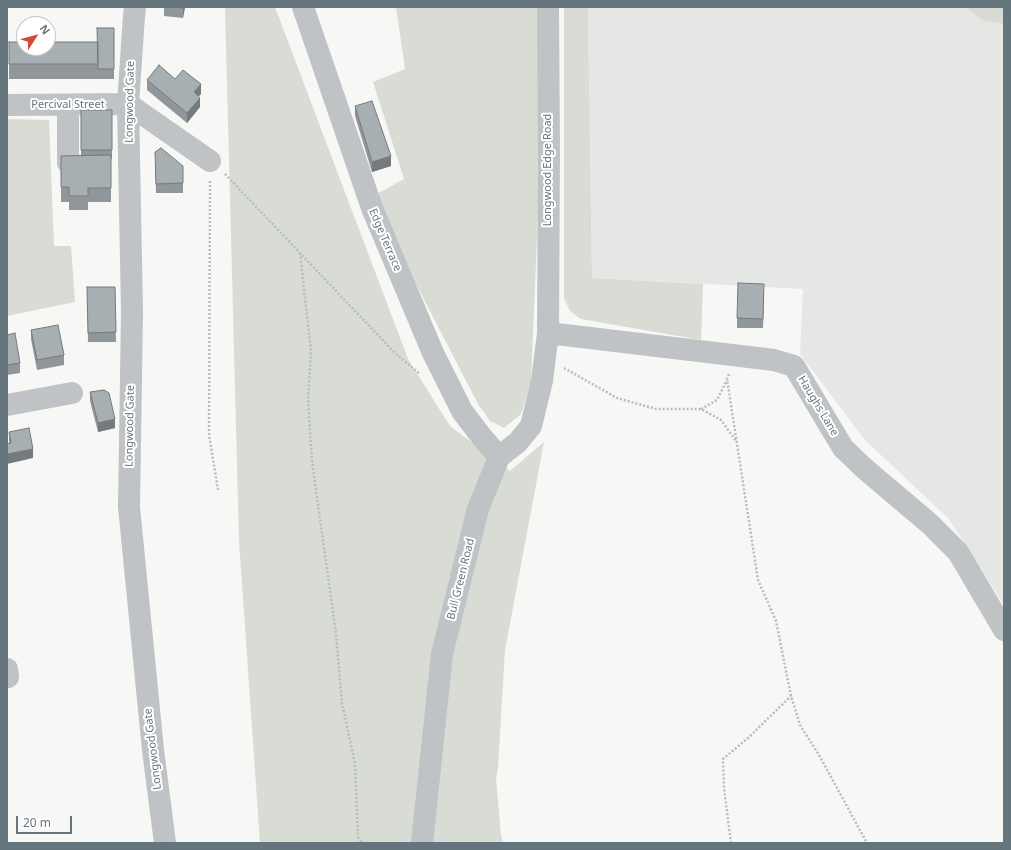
<!DOCTYPE html>
<style>
body{margin:0}
#map{position:relative;width:1011px;height:850px;overflow:hidden;background:#f7f7f5;font-family:"Noto Sans",sans-serif}
canvas{display:block}
.frame{position:absolute;inset:0;border:8px solid #65757d;pointer-events:none}
.north{position:absolute;left:16px;top:16px;width:40px;height:40px;box-sizing:border-box;background:#fff;border:1px solid #c1c8cb;border-radius:50%;rotate:54deg;font-size:11px;font-weight:700;line-height:16px;text-align:center;color:#65757d}
.north::after{content:'';display:block;margin:auto;width:14px;height:18px;background:#d44c38;clip-path:polygon(50% 0,100% 100%,50% 72%,0 100%)}
.scale{position:absolute;left:16px;top:816px;width:56px;height:18px;box-sizing:border-box;border:2px solid #65757d;border-top:0;padding-left:5px;font-size:12px;line-height:14px;white-space:nowrap;color:#65757d;-webkit-text-stroke:3px #fff;paint-order:stroke}
</style>
<div id="map">
<canvas width="1011" height="850"></canvas>
<div class="frame"></div>
<div class="north">N</div>
<div class="scale">20 m</div>
</div>
<script>
const g = document.querySelector('canvas').getContext('2d');
g.lineJoin = 'round';
function paint(path, color) {
  g.fillStyle = color;
  g.fill(path, 'evenodd');
}
function shape(rows) {
  const path = new Path2D();
  for (const r of rows) {
    path.moveTo(r[0], r[1]);
    for (let i = 2; i < r.length; i += 2) path.lineTo(r[i], r[i + 1]);
  }
  return path;
}
function stroke(path, color, width, dash) {
  g.strokeStyle = color;
  g.lineWidth = width;
  g.lineCap = dash ? 'butt' : 'round';
  g.setLineDash(dash || []);
  g.stroke(path);
}
function label(font, color, halo, rows, align = 'center') {
  g.font = font + ' "Noto Sans",sans-serif';
  g.lineWidth = 4;
  g.setLineDash([]);
  g.textBaseline = 'middle';
  g.strokeStyle = halo;
  g.fillStyle = color;
  for (const [text, x, y, turn = 0] of rows) {
    g.save();
    g.translate(x, y);
    g.rotate((+turn || 0) * Math.PI / 180);
    g.textAlign = isNaN(turn) ? turn : align;
    if (halo) g.strokeText(text, 0, 0);
    g.fillText(text, 0, 0);
    g.restore();
  }
}
paint(shape([
 [588,7,1004,7,1004,605,949,519,864,439,800,354,803,289,592,278]
]), '#e5e7e5');
paint(shape([
 [225,7,275,7,408,359,450,426,510,471,544,442,505,650,498,767,496,779,501,835,503,843,260,843,239,540],
 [396,7,539,7,539,189,531,383,521,414,504,428,490,421,478,404,371,197,404,179,373,82,405,69],
 [564,7,588,7,592,278,703,284,701,340,581,319,570,311,564,298],
 [965,7,1004,7,1004,24,982,20],
 [7,119,49,120,54,246,71,246,75,302,7,316]
]), '#d8dcd4');
stroke(shape([
 [225,174,395,353,420,374],
 [210,181,209,435,218,490],
 [300,253,311,352,308,399,312,461,336,634,342,703,355,764,358,837,362,843],
 [564,368,617,398,656,409,701,409,721,420,736,441],
 [729,374,727,379,758,580,776,621,791,696,800,725,819,755,867,843],
 [701,409,717,400,727,380],
 [731,843,724,788,723,759,748,738,791,696]
]), '#b9bcbe', 2.5, [2, 2]);
stroke(shape([
 [135,7,134,16,128,104,132,312,129,507,153,750,165,843],
 [303,7,372,208,433,353,462,411,481,436,499,457],
 [7,105,128,104,210,161],
 [68,105,68,163],
 [548,333,774,360,794,366,843,448,865,469,930,524,958,552,1004,630],
 [7,405,72,393],
 [7,669,8,677],
 [422,843,442,654,478,509,499,457,518,442,531,426,542,381,548,333,549,151,548,7]
]), '#bfc3c6', 22);
paint(shape([
 [164,7,185,7,183,18,164,16],
 [114,28,114,79,9,79,9,42,97,42],
 [175,79,201,94,198,96,200,107,187,123,147,90,147,80],
 [355,106,391,166,372,172,355,116],
 [81,110,112,110,112,159,111,159,111,202,88,202,88,210,69,210,69,202,61,202,61,156,81,156],
 [155,162,183,166,183,193,156,193],
 [87,287,115,287,116,342,88,342],
 [764,293,763,328,737,328,737,318],
 [31,330,64,355,64,365,37,370,31,339],
 [7,335,20,363,20,373,7,375],
 [90,392,115,428,98,432,90,401],
 [9,432,33,458,9,443]
]), '#90969a');
paint(shape([
 [183,7,185,7,183,18],
 [201,84,201,94,194,102,194,92],
 [200,98,200,107,187,123,187,113],
 [391,156,391,166,372,172,372,162],
 [115,419,115,428,98,432,98,423],
 [33,449,33,458,7,464,7,454]
]), '#757a7d');
const building = shape([
 [174,7,183,7,183,8,174,7],
 [97,28,114,28,114,69,98,69,97,28],
 [9,42,24,42,24,48,48,48,48,42,98,42,98,64,9,64,9,42],
 [159,65,175,79,183,70,201,84,194,92,200,98,187,113,147,80,159,65],
 [372,101,391,156,372,162,355,106,372,101],
 [81,110,112,110,112,150,81,150,81,110],
 [161,148,183,166,183,183,156,184,155,152,161,148],
 [111,155,111,188,88,188,88,196,69,196,69,187,61,187,61,156,111,155],
 [738,283,764,284,763,319,737,318,738,283],
 [87,287,115,287,116,332,88,333,87,287],
 [58,325,64,355,37,360,31,330,58,325],
 [15,333,20,363,7,365,7,335,15,333],
 [104,390,109,393,115,419,98,423,90,392,104,390],
 [29,428,33,449,7,454,7,444,11,443,9,432,29,428]
]);
paint(building, '#a7afb3');
stroke(building, '#757a7d', 1);
label('11px', '#65757d', '#fff', [
 ["Longwood Gate",130,102,-89],
 ["Percival Street",68,105],
 ["Longwood Edge Road",548,170,-90],
 ["Edge Terrace",385,240,67],
 ["Haughs Lane",818,406,59],
 ["Longwood Gate",130,426,-89],
 ["Bull Green Road",461,579,-76],
 ["Longwood Gate",153,749,-97]
]);
</script>
